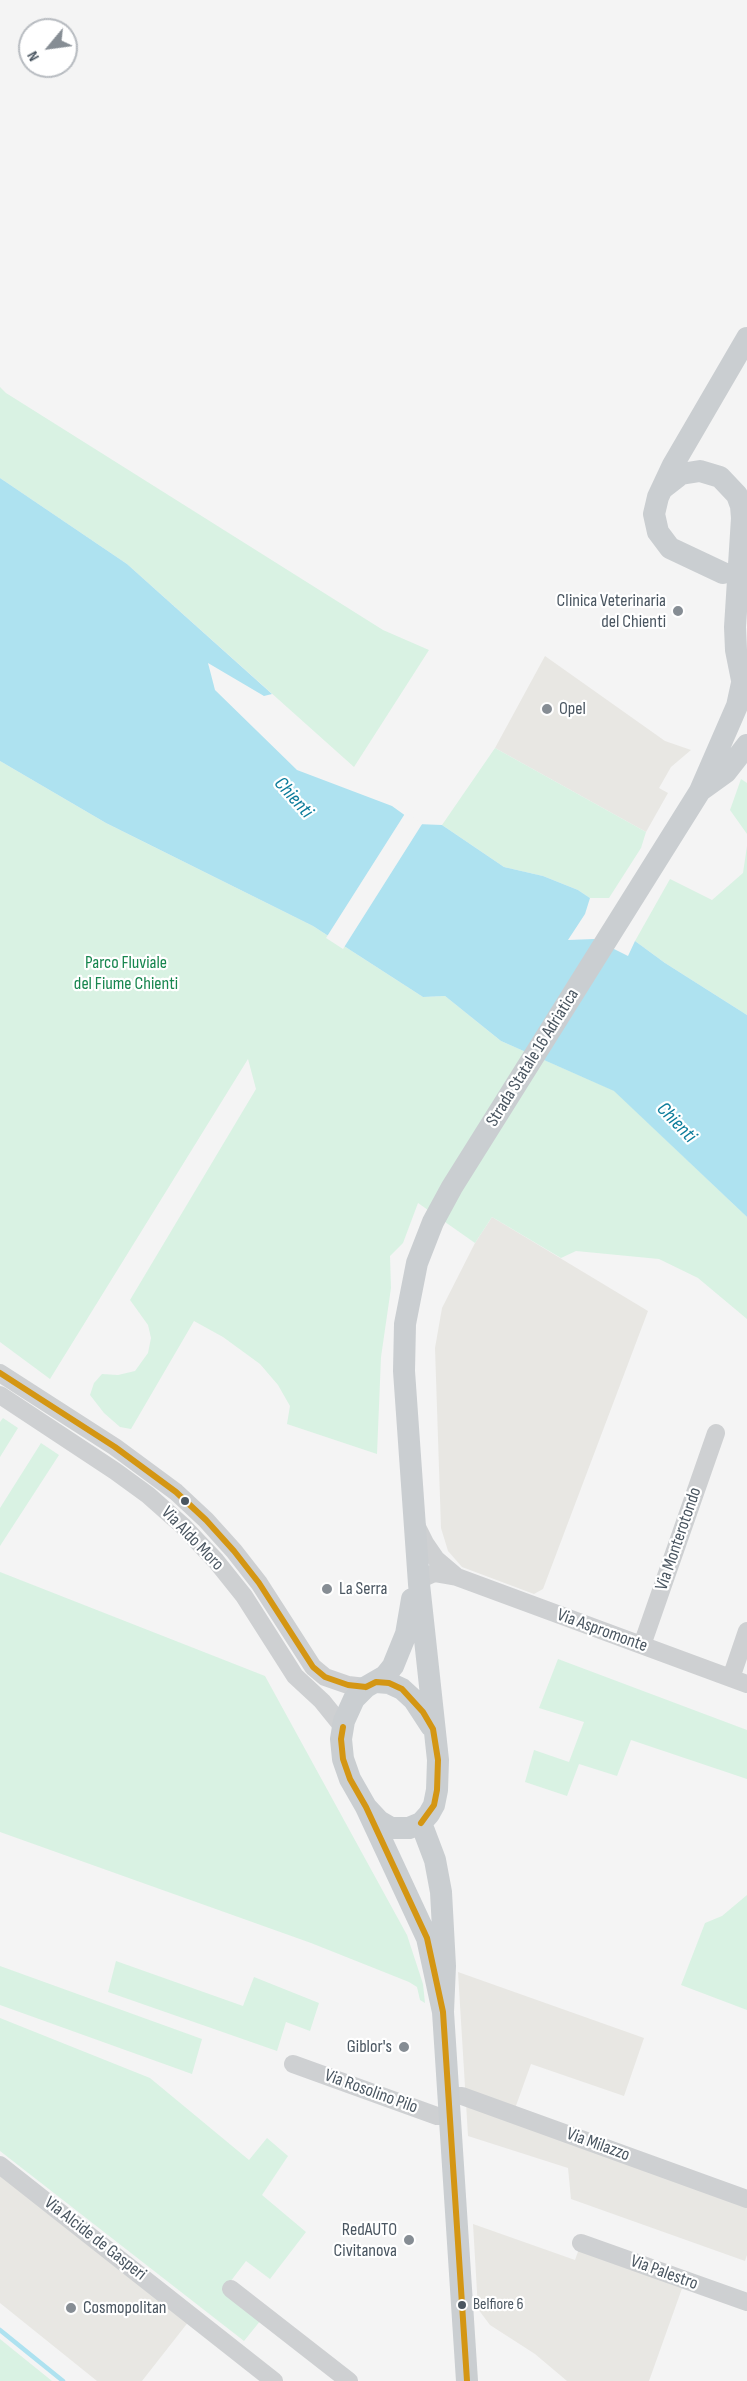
<!DOCTYPE html>
<style>
body{margin:0}
#map{position:relative;width:747px;height:2381px;overflow:hidden;background:#f4f4f4;font-family:"Sofia Sans Condensed",sans-serif}
canvas{display:block}
.north{position:absolute;left:18px;top:18px;width:60px;height:60px;box-sizing:border-box;background:#fff;border:2px solid #b7bbc0;border-radius:50%;rotate:241deg;font-size:16px;font-weight:700;line-height:24px;text-align:center;color:#4a5661}
.north::after{content:'';display:block;margin:auto;width:21px;height:27px;background:#868d94;clip-path:polygon(50% 0,100% 100%,50% 72%,0 100%)}
</style>
<div id="map">
<canvas width="747" height="2381"></canvas>
<div class="north">N</div>
</div>
<script>
const g = document.querySelector('canvas').getContext('2d');
g.lineJoin = 'round';
function paint(path, color) {
  g.fillStyle = color;
  g.fill(path, 'evenodd');
}
function shape(rows) {
  const path = new Path2D();
  for (const r of rows) {
    path.moveTo(r[0], r[1]);
    for (let i = 2; i < r.length; i += 2) path.lineTo(r[i], r[i + 1]);
  }
  return path;
}
function stroke(path, color, width, dash) {
  g.strokeStyle = color;
  g.lineWidth = width;
  g.lineCap = dash ? 'butt' : 'round';
  g.setLineDash(dash || []);
  g.stroke(path);
}
function label(font, color, halo, rows, align = 'center') {
  g.font = font + ' "Sofia Sans Condensed",sans-serif';
  g.lineWidth = 4.5;
  g.setLineDash([]);
  g.textBaseline = 'middle';
  g.strokeStyle = halo;
  g.fillStyle = color;
  for (const [text, x, y, turn = 0] of rows) {
    g.save();
    g.translate(x, y);
    g.rotate((+turn || 0) * Math.PI / 180);
    g.textAlign = isNaN(turn) ? turn : align;
    if (halo) g.strokeText(text, 0, 0);
    g.fillText(text, 0, 0);
    g.restore();
  }
}
paint(shape([
 [545,656,665,741,691,750,671,767,659,788,668,793,646,832,495,748],
 [492,1217,648,1311,543,1589,534,1594,462,1567,448,1551,441,1528,435,1348,442,1308,475,1243],
 [458,1972,644,2038,624,2096,531,2064,513,2114,747,2199,747,2255,745,2261,571,2199,568,2168,468,2136],
 [0,2165,193,2316,142,2381,97,2381,0,2303],
 [473,2224,575,2260,581,2243,685,2280,649,2381,567,2381,535,2354,490,2325,478,2309]
]), '#e8e7e3');
paint(shape([
 [0,387,6,393,383,630,429,650,354,767,127,564,0,478],
 [495,748,646,832,641,848,609,898,590,898,578,890,543,876,504,867,442,825],
 [0,761,106,823,313,926,423,997,445,996,501,1041,615,1091,747,1217,747,1319,698,1278,659,1259,576,1251,561,1258,492,1217,475,1243,418,1203,403,1243,390,1256,391,1288,381,1357,377,1454,287,1424,290,1406,278,1385,260,1364,223,1337,194,1321,131,1429,120,1427,104,1413,90,1395,94,1383,102,1374,118,1375,135,1371,148,1353,151,1338,148,1325,130,1300,256,1089,248,1059,50,1379,0,1342],
 [741,779,747,783,747,834,730,810],
 [747,846,747,1015,665,963,635,941,670,879,712,900,743,873],
 [3,1418,18,1428,0,1457,0,1422],
 [41,1443,59,1455,0,1546,0,1508],
 [0,1572,265,1676,407,1935,423,1984,425,2003,420,2000,417,1987,409,1982,311,1943,0,1832],
 [558,1659,747,1730,747,1779,631,1740,617,1776,579,1764,567,1796,525,1782,534,1750,569,1762,584,1722,539,1708],
 [747,1895,747,2010,681,1985,705,1923,722,1916],
 [116,1961,243,2006,254,1977,319,2003,310,2031,286,2022,277,2051,108,1992],
 [0,1966,202,2039,192,2074,0,2005],
 [0,2018,150,2078,249,2160,267,2138,288,2156,262,2195,306,2232,270,2279,246,2261,224,2290,261,2320,244,2341,0,2151],
 [0,2339,52,2381,0,2381]
]), '#d9f2e3');
paint(shape([
 [0,478,127,564,272,694,264,696,208,663,215,690,297,770,392,806,417,824,442,825,504,867,543,876,578,890,590,898,585,914,568,940,594,939,628,956,635,941,665,963,747,1015,747,1217,614,1091,501,1041,445,996,423,997,313,926,106,823,0,761]
]), '#aee2f0');
paint(shape([
 [406,812,418,821,424,821,343,949,326,938]
]), '#f4f4f4');
stroke(shape([
 [0,2330,63,2381]
]), '#aee2f0', 4.5);
stroke(shape([
 [0,1373,115,1447,176,1492,206,1520,234,1551,259,1583,313,1667,325,1677,348,1685,366,1687],
 [0,1395,115,1471,148,1495,183,1526,216,1561,244,1596,295,1676,322,1701,343,1727],
 [416,1525,425,1543,436,1559,456,1576],
 [419,1584,423,1578,434,1573,457,1577,747,1684],
 [642,1645,716,1433],
 [731,1678,747,1631],
 [293,2064,437,2116,450,2116],
 [449,2096,462,2096,747,2199],
 [0,2165,274,2381],
 [581,2243,747,2302],
 [231,2289,349,2381]
]), '#ced0d2', 18);
stroke(shape([
 [663,488,681,474,700,471,720,477,737,495,741,506,742,518,735,627,736,650,742,680],
 [723,573,670,548,658,532,654,514,658,497,673,465,747,338],
 [701,790,726,772,747,745],
 [412,1599,406,1634,393,1666,385,1676,366,1687,354,1699,344,1721,341,1739,343,1759,350,1779,366,1807,427,1938,443,2012],
 [376,1682,389,1683,402,1689,414,1700,431,1726],
 [366,1807,379,1821,391,1828,409,1828,421,1823,429,1814,434,1805,437,1790,438,1760,419,1584,404,1371,405,1324,417,1263,433,1222,452,1187,700,791,737,706,747,660],
 [421,1823,435,1860,441,1892,445,1966,443,2012,467,2381]
]), '#caced1', 22);
stroke(shape([
 [0,1373,115,1447,176,1492,206,1520,234,1551,259,1583,313,1667,325,1677,348,1685,366,1687],
 [366,1687,376,1682,389,1683,402,1689,423,1712,433,1729,438,1760,437,1790,434,1805,421,1823],
 [343,1727,341,1739,343,1759,350,1779,366,1807,427,1938,443,2012,467,2381]
]), '#d49613', 6);
for (const [x, y, r, color] of [
 [678,611,6,"#868d94"],
 [547,709,6,"#868d94"],
 [185,1501,5,"#4a5661"],
 [327,1589,6,"#868d94"],
 [404,2047,6,"#868d94"],
 [409,2240,6,"#868d94"],
 [462,2305,5,"#4a5661"],
 [71,2308,6,"#868d94"]
]) {
  const dot = new Path2D();
  dot.arc(x, y, r, 0, 2 * Math.PI);
  g.fillStyle = color;
  g.fill(dot);
  stroke(dot, '#fff', 2);
}
label('16px', '#4a5661', '#fff', [
 ["Belfiore 6",473,2305]
], 'left');
label('18px', '#4a5661', '#fff', [
 ["Clinica Veterinaria",666,601],
 ["del Chienti",666,622],
 ["Opel",559,709,"left"],
 ["La Serra",339,1589,"left"],
 ["Giblor's",392,2047],
 ["RedAUTO",397,2230],
 ["Civitanova",397,2251],
 ["Cosmopolitan",83,2308,"left"]
], 'right');
label('18px', '#17864f', '#fff', [
 ["Parco Fluviale",126,963],
 ["del Fiume Chienti",126,984]
]);
label('18px', '#4a5661', '#fff', [
 ["Strada Statale 16 Adriatica",533,1058,-58],
 ["Via Aldo Moro",192,1539,46],
 ["Via Monterotondo",679,1539,-71],
 ["Via Aspromonte",602,1631,20],
 ["Via Rosolino Pilo",371,2092,20],
 ["Via Milazzo",598,2145,20],
 ["Via Alcide de Gasperi",95,2239,38],
 ["Via Palestro",664,2273,20]
]);
label('italic 20px', '#0c7c9b', '#fff', [
 ["Chienti",293,798,48],
 ["Chienti",676,1123,46]
]);
</script>
